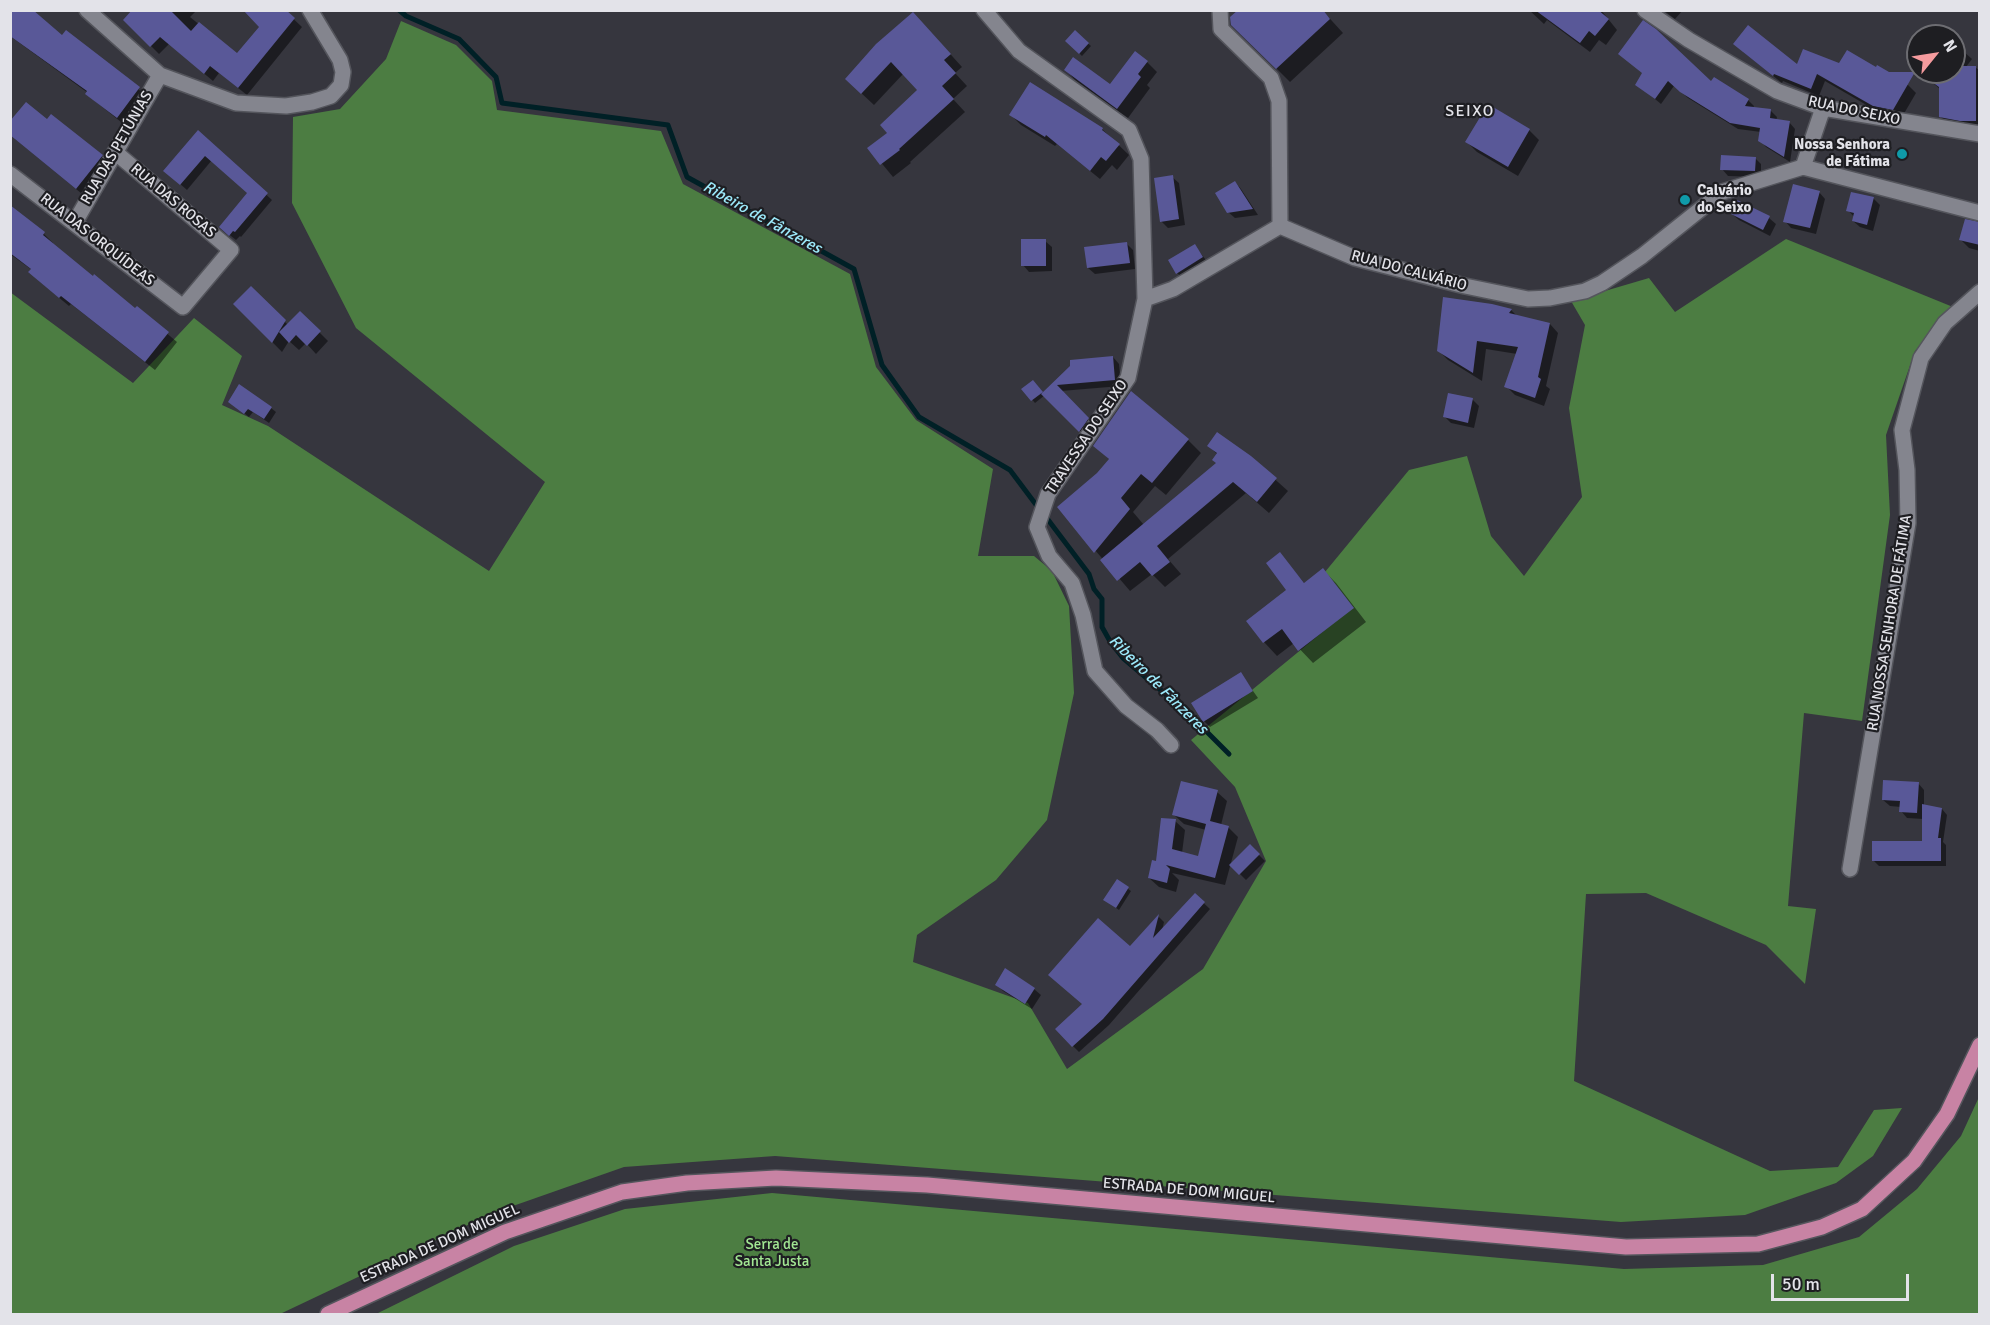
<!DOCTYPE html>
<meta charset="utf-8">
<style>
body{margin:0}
#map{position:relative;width:1990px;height:1325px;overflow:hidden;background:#36363e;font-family:Signika,sans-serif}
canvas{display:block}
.frame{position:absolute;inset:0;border:12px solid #e3e3e9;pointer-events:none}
.north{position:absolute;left:1906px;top:24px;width:60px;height:60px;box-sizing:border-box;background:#1e1e22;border:2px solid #6d6d72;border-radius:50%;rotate:60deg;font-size:16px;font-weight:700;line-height:24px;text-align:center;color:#e3e3e9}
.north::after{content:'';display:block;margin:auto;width:21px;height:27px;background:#f59b9e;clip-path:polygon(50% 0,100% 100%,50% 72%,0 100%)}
.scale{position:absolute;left:1771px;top:1274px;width:138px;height:27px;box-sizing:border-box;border:3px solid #e3e3e9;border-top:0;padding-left:8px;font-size:18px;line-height:21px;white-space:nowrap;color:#e3e3e9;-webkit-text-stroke:4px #1e1e22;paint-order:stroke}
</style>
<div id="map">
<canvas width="1990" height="1325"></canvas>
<div class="frame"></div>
<div class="north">N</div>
<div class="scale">50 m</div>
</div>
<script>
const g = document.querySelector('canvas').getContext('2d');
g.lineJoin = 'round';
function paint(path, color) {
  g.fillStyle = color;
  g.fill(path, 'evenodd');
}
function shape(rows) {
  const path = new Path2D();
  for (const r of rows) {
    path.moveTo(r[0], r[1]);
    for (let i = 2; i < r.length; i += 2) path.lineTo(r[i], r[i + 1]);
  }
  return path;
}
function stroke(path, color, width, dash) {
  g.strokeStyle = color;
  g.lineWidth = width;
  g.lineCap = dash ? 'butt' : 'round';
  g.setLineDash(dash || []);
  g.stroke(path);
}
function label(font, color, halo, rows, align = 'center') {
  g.font = font + ' Signika,sans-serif';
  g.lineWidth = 4.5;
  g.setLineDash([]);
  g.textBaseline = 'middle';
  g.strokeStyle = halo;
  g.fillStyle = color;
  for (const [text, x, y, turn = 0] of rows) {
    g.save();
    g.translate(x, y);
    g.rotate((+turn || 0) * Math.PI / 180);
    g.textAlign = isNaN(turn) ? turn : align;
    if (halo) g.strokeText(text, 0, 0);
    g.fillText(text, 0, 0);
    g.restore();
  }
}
paint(shape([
 [401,21,456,45,492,81,497,110,661,131,683,184,850,274,876,367,916,420,993,469,978,556,1034,556,1052,571,1069,606,1074,693,1047,820,996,880,917,935,913,962,1028,1003,1067,1069,1203,969,1266,861,1235,787,1191,740,1353,607,1325,572,1409,470,1467,456,1491,536,1524,576,1582,497,1569,408,1585,325,1571,301,1649,278,1675,312,1786,239,1953,307,1915,351,1886,435,1890,515,1862,721,1804,713,1788,906,1816,909,1805,984,1766,945,1646,893,1586,894,1574,1081,1770,1171,1838,1167,1874,1110,1902,1108,1873,1156,1836,1183,1745,1215,1621,1222,775,1156,624,1167,493,1213,280,1314,11,1314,10,292,133,383,194,318,242,356,222,405,268,426,489,571,545,482,356,328,292,203,293,117,340,109,386,59],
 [1979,1097,1979,1314,376,1314,514,1246,625,1209,772,1193,1624,1269,1763,1265,1859,1237,1917,1189,1961,1136]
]), '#4c7d42');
paint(shape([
 [134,10,197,10,190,17,238,56,284,10,302,27,247,95,219,73,213,81,169,44,159,54,125,20],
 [1322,10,1343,33,1290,82,1232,24],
 [1529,10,1601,10,1617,30,1606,45,1599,40,1590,52,1547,20,1544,24],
 [1663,10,1683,10,1675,19],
 [925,26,962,67,955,73,967,86,953,99,965,112,910,162,911,163,893,177,869,148,889,133,919,90,904,73,874,105,859,91],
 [66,32,148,97,126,126,96,102,88,93,10,36,63,37],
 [1075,32,1091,46,1082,56,1067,41],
 [1954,43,1972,59,1966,67,1975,67,1980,71,1980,129,1949,125,1941,117,1940,89,1920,72,1954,72],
 [1743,52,1798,67,1839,65,1876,69,1878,67,1908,85,1916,93,1902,117,1882,114,1825,81,1819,96,1783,81,1782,83],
 [1620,54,1712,83,1748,100,1754,106,1753,108,1771,111,1777,117,1776,121,1789,122,1795,129,1790,162,1766,147,1760,140,1761,132,1738,129,1688,98,1674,86,1661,104,1637,84,1644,74],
 [1147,62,1157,72,1147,85,1150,88,1128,118,1075,80,1066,70,1110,86],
 [1011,115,1102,129,1129,155,1117,170,1112,165,1100,179,1057,144,1055,146,1021,125],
 [47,121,102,156,112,166,87,198,15,139],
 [1529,130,1539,140,1518,176,1477,152,1467,142],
 [198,132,272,200,241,237,240,236,236,240,226,232,249,194,212,160,187,190,171,176],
 [1755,158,1761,164,1761,177,1728,176,1722,169],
 [1172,177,1179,183,1185,225,1168,228,1161,221],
 [1235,182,1241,189,1258,215,1235,218,1228,212],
 [1819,192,1825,199,1816,234,1791,228,1785,221],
 [1873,198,1880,205,1873,231,1860,227,1853,221,1854,217,1848,210],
 [1738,202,1769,218,1776,224,1770,236,1739,220,1732,214],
 [13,209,44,234,53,243,52,245,93,278,135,310,137,308,177,342,155,370,71,304,69,306,39,281,32,270,10,254,10,213],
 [1980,224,1980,251,1969,248,1961,240],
 [1045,241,1052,247,1052,271,1029,272,1023,265],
 [1126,243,1133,250,1135,269,1095,274,1088,268],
 [1195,246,1209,264,1184,279,1177,273],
 [251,288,288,325,300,313,328,341,316,354,306,343,299,350,289,341,282,352,235,304],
 [1492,305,1511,310,1518,317,1550,324,1558,333,1546,386,1550,389,1544,406,1515,395,1506,386,1517,354,1486,349,1482,381,1448,360,1439,351],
 [1113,357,1119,364,1121,386,1061,391,1094,425,1086,437,1045,395,1035,403,1023,389,1036,384,1044,394,1072,366],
 [1473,400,1479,406,1474,428,1451,423,1444,416],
 [230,402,271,408,276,412,269,423,253,412,249,417],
 [1188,440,1201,453,1166,495,1155,486,1133,512,1144,525,1218,464,1218,455,1209,446,1250,457,1288,491,1269,513,1246,493,1168,559,1181,574,1165,587,1152,574,1130,591,1059,508,1098,474,1110,460,1095,446],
 [1280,554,1305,584,1323,570,1336,583,1366,622,1313,663,1294,643,1277,656,1264,642,1288,591],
 [1241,674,1258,698,1210,727,1204,721],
 [1918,783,1924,790,1924,806,1942,809,1947,815,1943,842,1946,845,1946,866,1879,866,1874,861,1923,843,1923,819,1907,818,1901,811,1901,807,1890,806,1883,800],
 [1217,792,1227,801,1221,825,1228,827,1238,837,1225,885,1172,873,1179,880,1176,892,1159,887,1149,878,1175,821,1185,830,1182,853,1199,858,1206,830,1184,824,1174,815],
 [1250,846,1265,861,1246,880,1231,865],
 [1117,881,1131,891,1119,910,1108,902],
 [1195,895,1210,909,1109,1025,1079,1052,1073,1046,1084,1005,1159,917,1164,922,1162,931],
 [997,984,1034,989,1041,995,1032,1009,1003,991]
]), '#0007');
stroke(shape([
 [399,10,406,16,459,39,496,77,502,103,668,125,687,177,854,269,882,365,919,417,1010,470,1037,506],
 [1046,517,1089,574,1094,589,1102,599,1102,627,1111,643,1123,658,1190,715,1229,754]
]), '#002026', 5);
paint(shape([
 [10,10,33,10,62,35,66,30,140,87,117,118,85,94,87,91,10,36],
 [132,10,170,10,191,31,199,22,237,53,259,27,243,10,286,10,295,18,238,88,210,66,204,74,160,37,150,47,123,20],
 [1238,10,1323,10,1330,19,1276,69,1231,25,1230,17],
 [1535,10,1598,10,1609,19,1595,36,1589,31,1580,43],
 [913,12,951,54,944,60,956,73,942,86,954,99,899,149,900,150,880,165,867,148,887,133,880,125,917,90,891,62,861,94,845,79,876,44],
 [1643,20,1656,29,1711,81,1714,77,1749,99,1745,106,1771,109,1770,118,1790,121,1784,157,1758,141,1760,128,1730,123,1680,92,1668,81,1655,99,1635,85,1642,73,1618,54],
 [1748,25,1797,64,1803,49,1839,63,1847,50,1876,67,1877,65,1889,72,1915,72,1893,110,1873,106,1817,74,1811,89,1774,74,1773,76,1733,44],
 [1075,30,1089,43,1079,54,1065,41],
 [1135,51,1148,61,1138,74,1141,77,1117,109,1064,70,1073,57,1110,84],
 [1954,66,1976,66,1976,121,1960,121,1939,117,1939,87,1918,72,1954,72],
 [1030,82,1103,128,1102,130,1120,144,1106,161,1101,157,1090,171,1046,135,1045,137,1009,115],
 [26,102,47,119,51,114,103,155,76,189,10,135,10,121],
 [1488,104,1530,129,1508,167,1465,142],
 [198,130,268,193,235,232,233,231,229,236,219,227,247,193,205,156,180,185,163,171],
 [1721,155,1756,157,1755,171,1720,170],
 [1173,175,1179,219,1160,222,1154,178],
 [1235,181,1253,209,1227,213,1215,193],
 [1793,184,1820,191,1810,228,1783,222],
 [1851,192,1874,197,1867,225,1852,221,1854,213,1846,211],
 [1737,200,1770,216,1763,230,1731,214],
 [10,205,45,232,43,235,93,276,94,274,135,308,137,306,169,332,145,362,61,296,59,298,28,272,31,269,10,253],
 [1965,219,1980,222,1980,245,1959,240],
 [1021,239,1046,239,1046,266,1021,266],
 [1127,242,1130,263,1087,268,1084,247],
 [1195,244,1203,257,1176,274,1168,260],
 [251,286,286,320,272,343,233,304],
 [1443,297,1492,304,1512,309,1509,313,1550,323,1538,377,1541,379,1535,398,1504,387,1518,347,1477,341,1473,373,1437,351],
 [300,311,321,331,307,346,296,335,289,343,279,332],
 [1113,356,1115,380,1057,385,1089,418,1079,432,1041,394,1070,366,1070,360],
 [1033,380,1043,392,1031,401,1021,389],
 [239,384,272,407,264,419,248,409,244,414,228,402],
 [1131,391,1189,439,1152,483,1141,474,1121,498,1130,509,1094,553,1057,507,1097,473,1109,459,1093,446],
 [1448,393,1473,398,1468,423,1443,417],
 [1217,432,1251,456,1277,478,1257,502,1233,482,1157,546,1170,562,1152,576,1140,562,1117,581,1100,560,1216,463,1212,460,1217,453,1207,446],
 [1280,552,1304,583,1323,568,1354,608,1298,651,1282,629,1263,643,1246,621,1286,590,1266,563],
 [1241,672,1253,691,1203,722,1191,703],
 [1883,780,1919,782,1917,813,1899,812,1900,801,1882,800],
 [1181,781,1218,790,1210,821,1229,826,1215,878,1166,865,1170,869,1167,883,1148,878,1152,860,1156,861,1161,818,1176,819,1172,849,1198,856,1206,824,1172,815],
 [1922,804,1942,808,1938,838,1941,838,1941,861,1872,861,1872,841,1922,841],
 [1250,844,1260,854,1239,875,1229,865],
 [1117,879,1129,887,1116,908,1103,900],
 [1195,893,1205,902,1103,1019,1072,1047,1055,1029,1082,1004,1048,975,1098,918,1130,946,1159,914,1153,938],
 [1005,968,1035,988,1025,1004,995,985]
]), '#595898');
const street = shape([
 [87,10,160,75,236,103,286,106,312,102,331,96,341,85,343,72,340,60,310,10],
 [984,10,1019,51,1129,130,1141,159,1145,299,1128,378,1048,494,1037,527,1049,556,1072,583,1083,615,1095,671,1126,706,1157,730,1171,745],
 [1220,10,1221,29,1271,78,1279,101,1280,226],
 [1645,10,1689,40,1777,91,1823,108,1980,134],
 [1823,108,1803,167,1980,213],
 [10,174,183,307,231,250,115,152],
 [75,222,160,75],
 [1145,299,1173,289,1280,226,1355,258,1465,286,1528,299,1550,298,1585,291,1602,283,1642,256,1722,192,1803,167],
 [1850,869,1908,523,1907,470,1902,430,1921,358,1945,323,1980,292]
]);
const primary = shape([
 [328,1314,505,1232,622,1192,687,1183,776,1178,927,1185,1626,1247,1758,1244,1822,1227,1862,1209,1914,1161,1947,1114,1980,1045]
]);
stroke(street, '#54555c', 18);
stroke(primary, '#54555c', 18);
stroke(street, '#84858e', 15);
stroke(primary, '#c883a4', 15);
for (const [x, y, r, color] of [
 [1902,154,6,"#0f9aa8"],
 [1685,200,6,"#0f9aa8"]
]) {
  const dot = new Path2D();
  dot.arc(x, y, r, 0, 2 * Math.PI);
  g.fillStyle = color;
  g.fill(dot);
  stroke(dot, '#1e1e22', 2);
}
label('15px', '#e3e3e9', '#1e1e22', [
 ["RUA DO SEIXO",1854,111,12],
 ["RUA DAS PETÚNIAS",117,148,-60],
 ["RUA DAS ROSAS",173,201,40],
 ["RUA DAS ORQUÍDEAS",97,240,38],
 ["RUA DO CALVÁRIO",1409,271,15],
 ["TRAVESSA DO SEIXO",1087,437,-56],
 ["RUA NOSSA SENHORA DE FÁTIMA",1890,623,-81],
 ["ESTRADA DE DOM MIGUEL",1189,1191,5],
 ["ESTRADA DE DOM MIGUEL",440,1244,-24]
]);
label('bold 15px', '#e3e3e9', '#1e1e22', [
 ["Nossa Senhora",1890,145],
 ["de Fátima",1890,162],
 ["Calvário",1697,191,"left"],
 ["do Seixo",1697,208,"left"]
], 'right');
label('15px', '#a2e793', '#1e1e22', [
 ["Serra de",772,1245],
 ["Santa Justa",772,1262]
]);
g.letterSpacing = '1.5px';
label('16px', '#e3e3e9', '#1e1e22', [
 ["SEIXO",1470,112]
]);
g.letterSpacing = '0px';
label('italic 16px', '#9ce9fa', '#1e1e22', [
 ["Ribeiro de Fânzeres",762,218,29],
 ["Ribeiro de Fânzeres",1158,685,45]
]);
</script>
